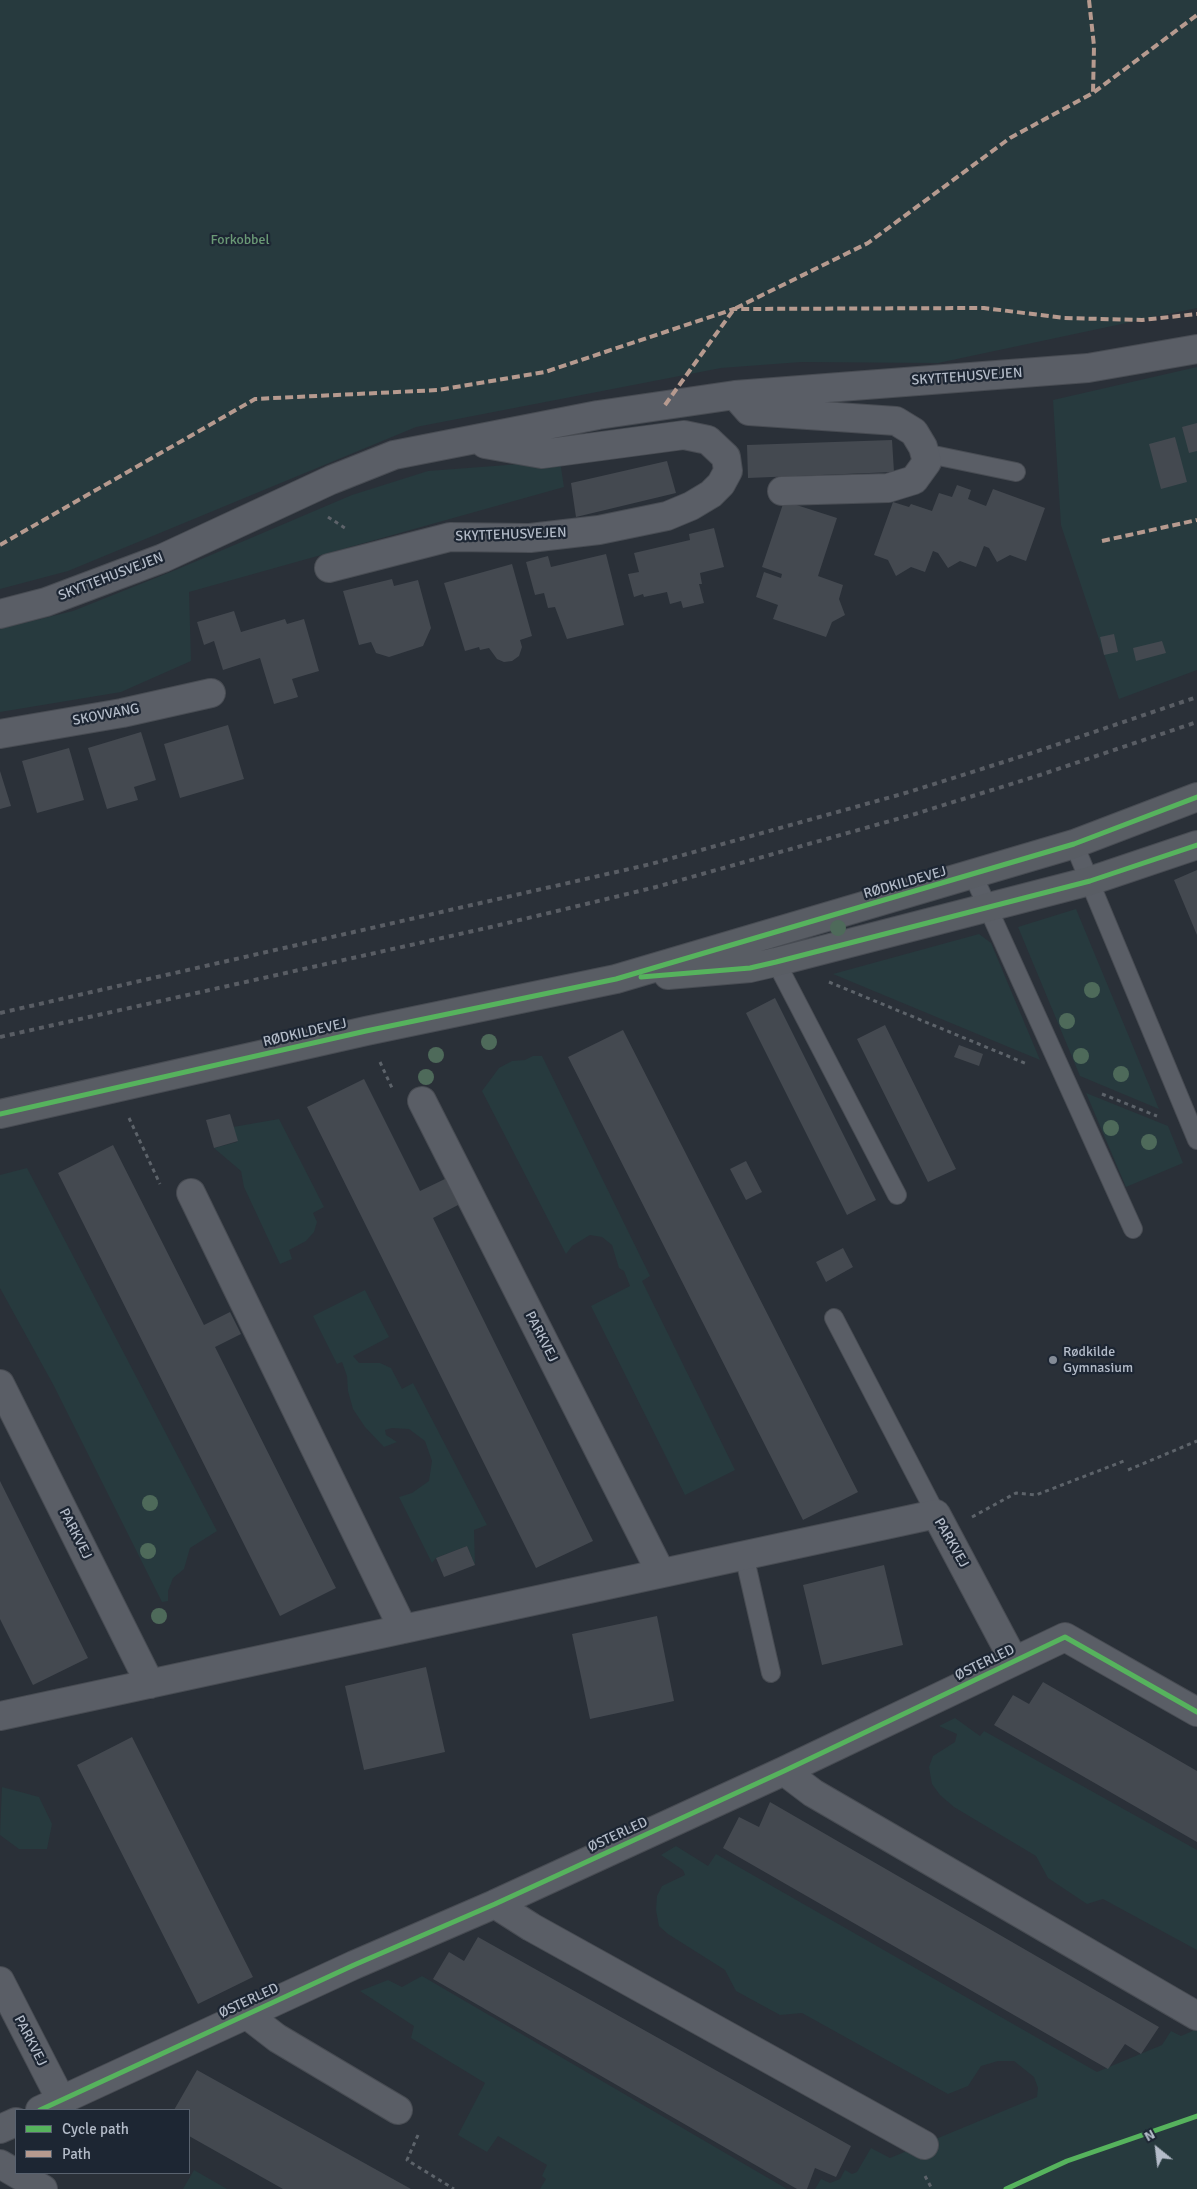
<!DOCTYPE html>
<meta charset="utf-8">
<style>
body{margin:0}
#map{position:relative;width:1197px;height:2189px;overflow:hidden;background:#2a3038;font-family:Signika,sans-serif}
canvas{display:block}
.legend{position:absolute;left:15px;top:2109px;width:175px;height:65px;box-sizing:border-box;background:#1d2633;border:1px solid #59626f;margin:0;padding:6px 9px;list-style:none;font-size:15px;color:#b4bcc9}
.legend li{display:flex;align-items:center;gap:10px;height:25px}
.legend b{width:25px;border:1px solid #59626f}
.north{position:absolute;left:1132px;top:2124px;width:50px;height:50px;-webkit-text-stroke:4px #1d2633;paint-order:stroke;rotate:331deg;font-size:14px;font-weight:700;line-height:20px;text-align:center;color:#b4bcc9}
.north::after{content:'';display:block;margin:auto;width:18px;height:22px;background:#b4bcc9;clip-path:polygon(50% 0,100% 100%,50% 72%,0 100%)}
</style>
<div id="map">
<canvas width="1197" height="2189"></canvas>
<ul class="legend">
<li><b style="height:6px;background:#56b35d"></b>Cycle path</li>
<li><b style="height:6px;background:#b69a8f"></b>Path</li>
</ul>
<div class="north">N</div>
</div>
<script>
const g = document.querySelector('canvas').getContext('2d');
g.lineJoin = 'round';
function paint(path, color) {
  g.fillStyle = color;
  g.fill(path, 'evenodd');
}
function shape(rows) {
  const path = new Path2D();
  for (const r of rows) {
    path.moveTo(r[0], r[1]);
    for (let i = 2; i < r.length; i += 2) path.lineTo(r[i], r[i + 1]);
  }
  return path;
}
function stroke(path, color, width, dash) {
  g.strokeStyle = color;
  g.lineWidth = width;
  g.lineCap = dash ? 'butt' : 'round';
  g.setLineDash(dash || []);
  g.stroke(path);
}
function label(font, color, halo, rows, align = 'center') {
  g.font = font + ' Signika,sans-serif';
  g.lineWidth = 4.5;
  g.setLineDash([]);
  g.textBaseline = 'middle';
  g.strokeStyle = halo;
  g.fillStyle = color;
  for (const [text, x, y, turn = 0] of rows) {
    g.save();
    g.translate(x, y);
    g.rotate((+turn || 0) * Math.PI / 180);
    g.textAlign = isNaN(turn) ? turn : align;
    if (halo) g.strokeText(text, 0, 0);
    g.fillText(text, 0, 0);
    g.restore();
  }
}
paint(shape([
 [0,0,1197,0,1197,308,938,363,801,362,721,368,416,427,68,571,0,589],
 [1197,367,1197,670,1119,699,1061,525,1053,400],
 [560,461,564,487,189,592,191,661,121,692,0,712,0,629,73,611,178,569,352,495,428,471],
 [1076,909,1159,1109,1080,1076,1018,927],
 [979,934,991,943,1040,1060,833,974],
 [533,1056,542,1056,650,1276,642,1281,735,1470,685,1495,591,1306,630,1286,624,1271,619,1268,612,1245,602,1237,590,1235,572,1246,566,1254,482,1091,499,1068,512,1061,525,1060],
 [1086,1093,1168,1126,1183,1163,1126,1187],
 [279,1119,324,1207,313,1213,317,1222,314,1232,306,1241,289,1250,292,1259,280,1264,244,1187,241,1171,214,1148,237,1142,233,1127],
 [27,1168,217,1531,190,1548,184,1569,173,1578,168,1591,168,1601,162,1602,54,1386,0,1288,0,1175],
 [365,1290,389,1337,353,1356,359,1363,380,1363,391,1368,402,1389,413,1383,487,1525,474,1530,475,1565,467,1546,436,1558,432,1563,399,1497,412,1493,429,1481,432,1461,425,1441,409,1429,392,1428,385,1430,386,1435,397,1442,384,1447,365,1427,353,1409,348,1391,347,1376,342,1362,337,1364,313,1316],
 [955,1718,980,1736,984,1731,1197,1850,1197,1950,1103,1899,1087,1904,1048,1878,1036,1856,954,1807,940,1795,932,1784,929,1767,933,1756,955,1742,957,1734,939,1726],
 [2,1787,39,1797,52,1824,47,1849,19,1849,0,1835],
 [676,1846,708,1866,716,1854,1097,2072,1162,2045,1171,2031,1181,2036,1197,2029,1197,2189,815,2189,821,2179,830,2183,840,2179,845,2170,852,2174,857,2172,871,2148,890,2158,1037,2097,1038,2088,1034,2077,1014,2061,998,2061,981,2066,968,2086,948,2094,802,2013,780,2015,736,1991,725,1970,668,1934,659,1926,656,1910,657,1896,662,1886,685,1875,683,1870,661,1855],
 [422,1976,787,2189,540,2189,546,2179,542,2176,547,2165,498,2136,487,2152,458,2135,485,2083,411,2038,414,2026,360,1991,388,1980,402,1987],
 [194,2170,227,2189,183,2189]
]), '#273a3e');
paint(shape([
 [1197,423,1197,451,1189,453,1182,427],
 [1175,437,1187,482,1161,489,1149,444],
 [892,440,894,472,748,478,747,445],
 [667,461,676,493,576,517,571,483],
 [957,485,971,490,968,499,986,506,993,489,1045,508,1026,561,1010,555,997,562,989,548,984,546,976,567,960,561,948,568,938,553,933,551,925,572,911,567,896,576,888,560,874,555,893,502,909,507,911,504,932,511,939,493,952,497],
 [784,501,837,518,818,576,843,585,839,599,845,615,832,622,826,637,773,619,778,605,756,597,764,572,781,578,782,574,762,567],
 [714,528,724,567,700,573,702,584,699,584,704,603,683,608,681,601,670,604,667,592,644,597,643,594,634,597,628,574,639,572,634,553,690,540,689,534],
 [606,554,624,625,567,639,555,607,548,608,544,593,535,595,526,562,548,556,551,567],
 [512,564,532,636,520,640,522,647,519,656,512,661,504,662,497,659,489,648,480,650,479,647,465,651,444,583],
 [392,579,394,586,418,580,431,628,423,646,389,657,376,653,371,642,359,645,343,591],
 [234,611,241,632,285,619,287,624,304,619,319,671,292,679,298,697,274,704,260,658,223,670,214,641,204,645,197,622],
 [1114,634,1118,652,1104,655,1100,637],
 [1162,641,1166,653,1136,661,1133,648],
 [228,725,244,779,180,798,164,744],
 [141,732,156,780,134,787,138,800,107,809,88,748],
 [69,748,84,800,37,813,22,761],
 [0,771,11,806,0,809],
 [1197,870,1197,935,1174,880],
 [775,998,876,1200,847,1215,746,1013],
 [885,1025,956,1169,928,1182,857,1039],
 [623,1030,858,1492,803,1520,568,1057],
 [959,1045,983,1054,979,1066,954,1057],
 [364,1079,420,1191,447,1178,460,1204,433,1218,593,1541,536,1568,307,1107],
 [230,1114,238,1141,214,1148,206,1120],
 [113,1145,204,1325,230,1312,241,1334,215,1347,336,1588,280,1616,58,1173],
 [746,1161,762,1192,746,1200,730,1169],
 [843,1248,853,1267,826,1282,816,1262],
 [0,1481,88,1658,33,1685,0,1619],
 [467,1546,475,1565,444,1577,436,1558],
 [884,1565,903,1645,822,1665,803,1585],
 [657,1616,674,1701,590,1719,572,1634],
 [426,1667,445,1752,364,1770,345,1686],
 [1043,1682,1197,1771,1197,1842,994,1725,1013,1695,1029,1704],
 [132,1737,253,1977,198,2004,77,1765],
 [770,1802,1159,2027,1141,2054,1125,2044,1108,2069,723,1848,739,1817,759,1827],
 [478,1937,851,2146,836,2177,815,2168,807,2189,797,2189,433,1979,449,1952,464,1961],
 [197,2070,411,2189,283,2189,189,2136,189,2110,174,2110]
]), '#444950');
const lane = shape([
 [924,453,1016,472],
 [1074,844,1197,1140],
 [973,875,1133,1229],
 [776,962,897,1195],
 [834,1318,936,1514],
 [744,1555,771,1673]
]);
const street = shape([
 [735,395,749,411,896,421,914,432,923,447,927,462,914,480,888,488,782,491],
 [329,568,450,537,530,538,599,530,667,516,691,506,711,494,721,484,728,471,726,457,708,440,684,435,542,454,485,444],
 [0,614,46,602,163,558,331,480,394,455,598,415,735,395,1088,368,1197,349],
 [0,734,122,713,211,693],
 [422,1101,661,1573],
 [191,1193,403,1629],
 [0,1384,150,1684],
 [0,1716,936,1514,1014,1661],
 [784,1771,813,1793,1197,2016],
 [495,1904,531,1927,924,2145],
 [0,1981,61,2100],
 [246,2014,277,2038,398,2110],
 [40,2110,354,1965,495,1904,784,1771,1065,1637,1197,1712],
 [0,2129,16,2122],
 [0,2164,43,2189]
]);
const secondary = shape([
 [668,975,750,968,776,962,1090,881,1197,845],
 [0,1114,366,1031,616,979,1074,844,1197,797]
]);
stroke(lane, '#484c53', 20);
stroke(street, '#484c53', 30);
stroke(secondary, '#484c53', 30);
stroke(shape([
 [328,517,348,530],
 [829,982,1027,1064],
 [380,1062,392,1088],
 [1102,1094,1157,1116],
 [129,1118,160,1184],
 [1128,1470,1197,1441],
 [972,1517,1016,1493,1036,1495,1124,1461],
 [418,2135,407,2160,454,2189],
 [925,2176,932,2189]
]), '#5d636a', 3, [4, 4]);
stroke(lane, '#5a5e66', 18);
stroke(street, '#5a5e66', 28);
stroke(secondary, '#595d64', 28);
stroke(shape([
 [0,1013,651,864,909,792,1032,753,1197,697],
 [0,1037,491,927,656,887,915,814,1040,775,1197,722]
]), '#595d64', 4, [5, 5]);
stroke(shape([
 [1089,0,1094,46,1093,93],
 [665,405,734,309,868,243,1010,138,1093,93,1197,15],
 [1102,541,1197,520],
 [0,545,255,399,438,390,545,372,734,309,984,308,1064,318,1142,320,1197,314]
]), '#b69a8f', 4, [8, 4]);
stroke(shape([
 [641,977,750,968,776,962,1090,881,1197,845],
 [0,1114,366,1031,616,979,1074,844,1197,797],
 [40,2110,354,1965,495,1904,784,1771,1065,1637,1197,1712],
 [1006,2189,1067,2161,1197,2116]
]), '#56b35d', 5);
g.fillStyle = '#4e6a5a';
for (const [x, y] of [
 [838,928],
 [1092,990],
 [1067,1021],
 [489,1042],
 [436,1055],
 [1081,1056],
 [1121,1074],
 [426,1077],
 [1111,1128],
 [1149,1142],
 [150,1503],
 [148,1551],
 [159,1616]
]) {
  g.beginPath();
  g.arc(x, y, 8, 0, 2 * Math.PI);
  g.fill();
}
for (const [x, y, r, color] of [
 [1053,1360,5,"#848b96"]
]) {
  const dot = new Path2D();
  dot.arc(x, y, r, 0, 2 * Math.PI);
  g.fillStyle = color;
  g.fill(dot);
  stroke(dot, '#1d2633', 2);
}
label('14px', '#6b9a76', '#1d2633', [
 ["Forkobbel",240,240]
]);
label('14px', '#b4bcc9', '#1d2633', [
 ["SKYTTEHUSVEJEN",967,377,-4],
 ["SKYTTEHUSVEJEN",511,535,-2],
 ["SKYTTEHUSVEJEN",111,577,-21],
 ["SKOVVANG",106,715,-11],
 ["RØDKILDEVEJ",905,883,-16],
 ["RØDKILDEVEJ",305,1033,-13],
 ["PARKVEJ",541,1337,63],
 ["PARKVEJ",75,1534,63],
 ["PARKVEJ",951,1543,60],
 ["ØSTERLED",985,1663,-26],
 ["ØSTERLED",618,1835,-25],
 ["ØSTERLED",249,2001,-25],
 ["PARKVEJ",30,2041,63]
]);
label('14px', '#b4bcc9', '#1d2633', [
 ["Rødkilde",1063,1352],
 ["Gymnasium",1063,1368]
], 'left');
</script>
